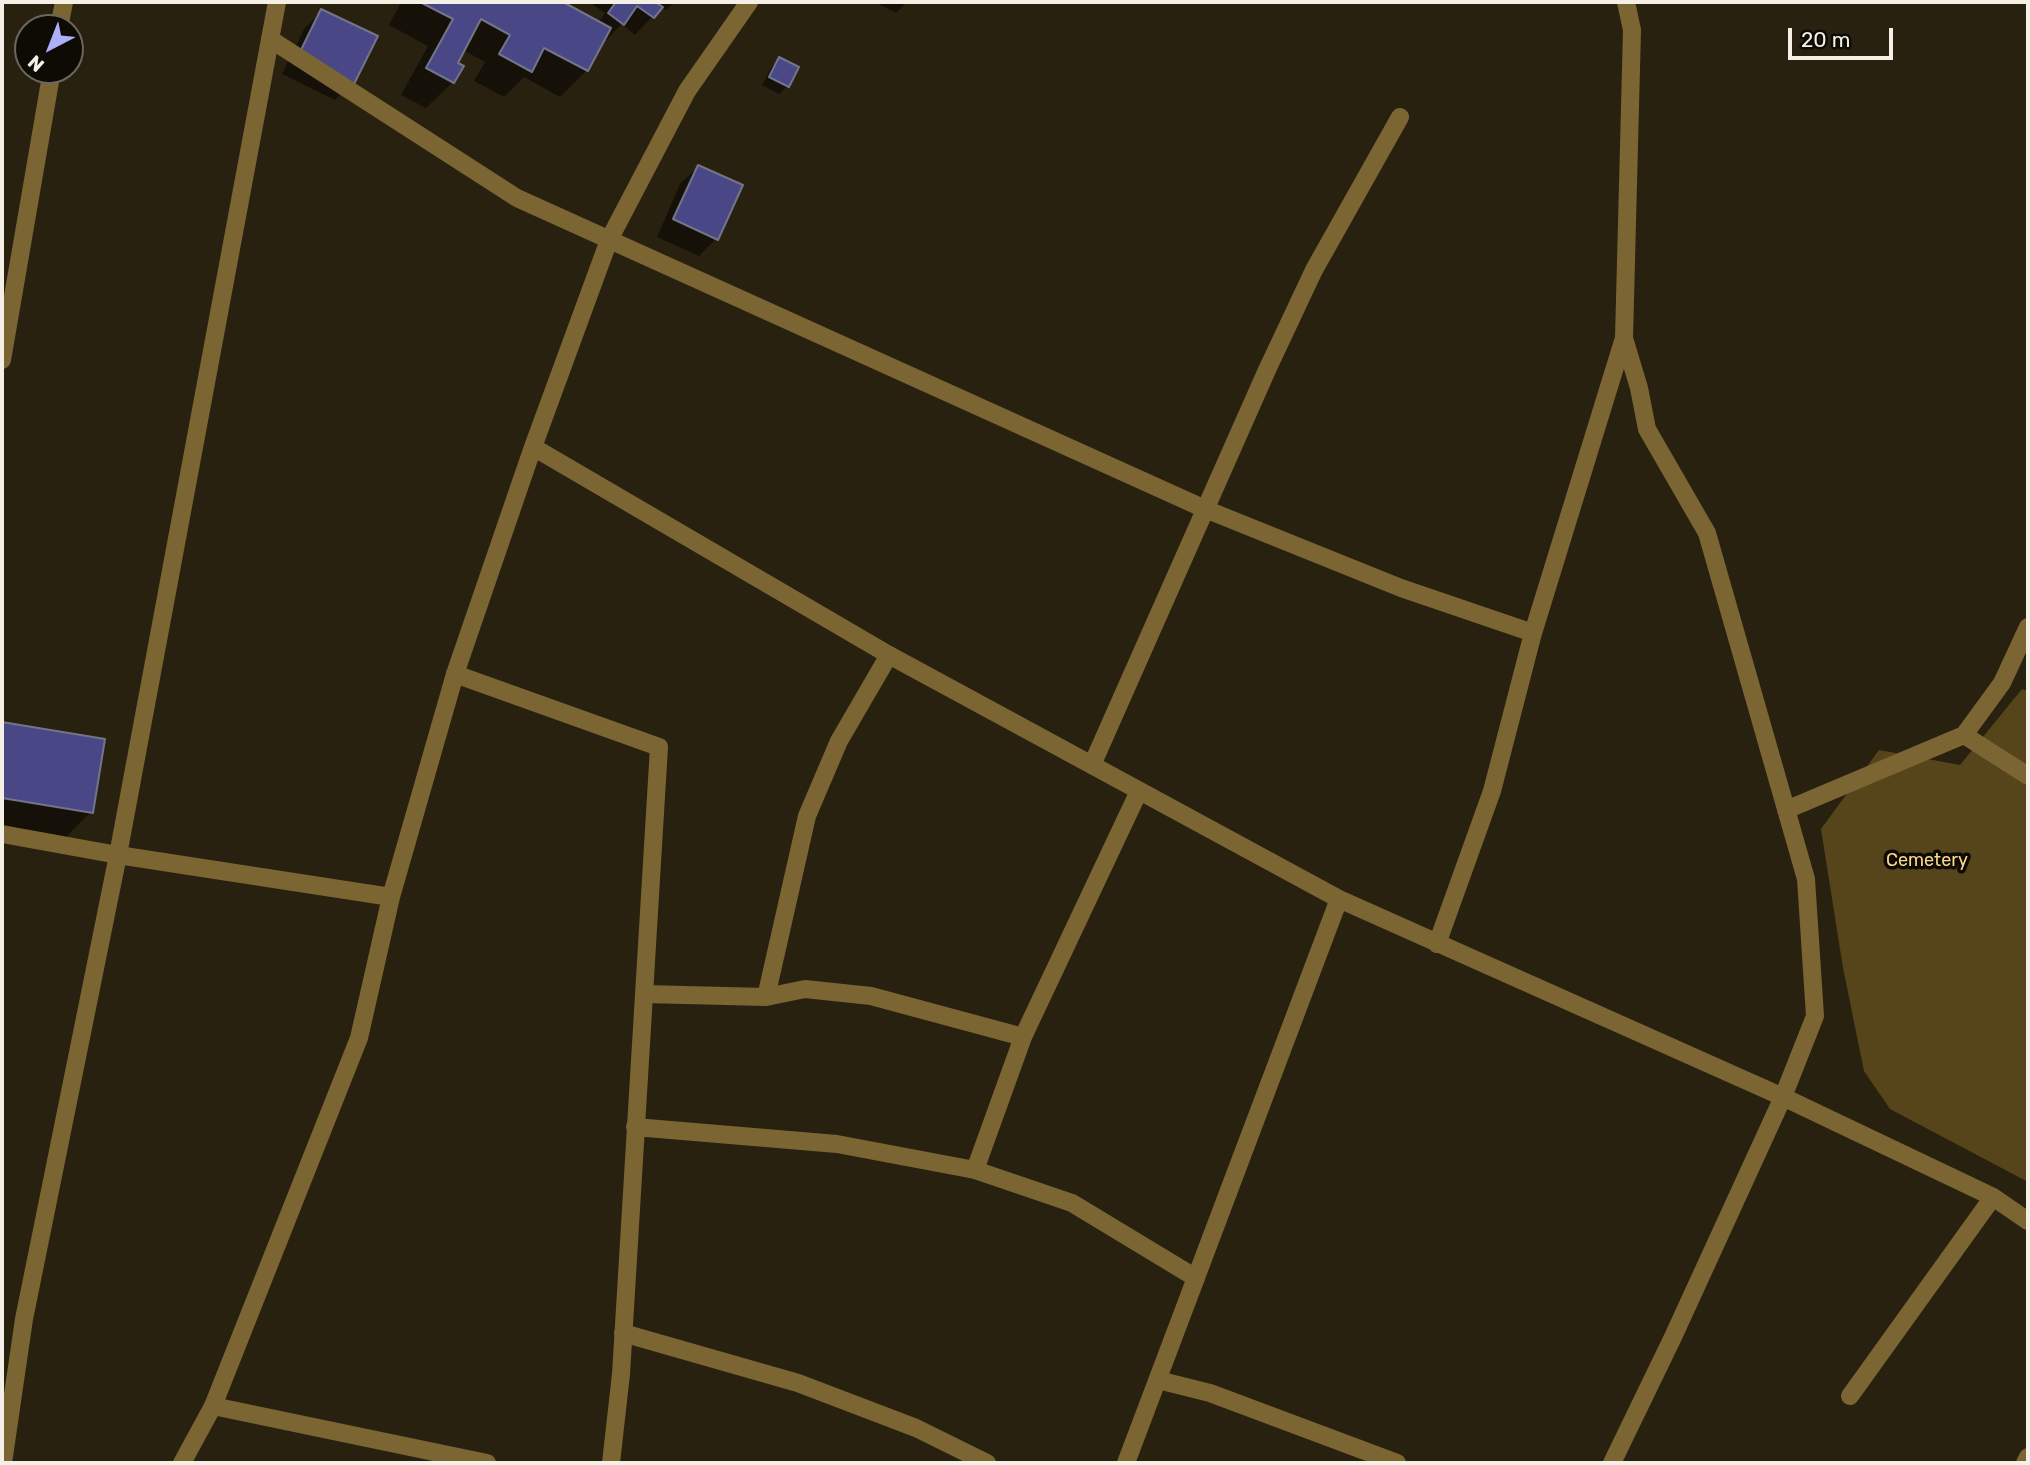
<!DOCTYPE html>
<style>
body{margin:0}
#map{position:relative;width:2030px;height:1465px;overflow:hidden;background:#292110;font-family:Rubik,sans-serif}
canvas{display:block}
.frame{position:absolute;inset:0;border:4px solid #f5f0e5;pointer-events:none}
.north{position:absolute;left:14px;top:14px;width:70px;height:70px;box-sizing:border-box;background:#0e0b05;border:2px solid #6a675f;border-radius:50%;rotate:222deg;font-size:19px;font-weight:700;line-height:28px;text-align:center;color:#f5f0e5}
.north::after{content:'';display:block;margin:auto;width:24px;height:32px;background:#adaffb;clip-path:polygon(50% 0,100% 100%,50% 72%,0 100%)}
.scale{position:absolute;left:1788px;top:28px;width:105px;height:32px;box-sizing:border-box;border:4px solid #f5f0e5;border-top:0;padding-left:9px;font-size:21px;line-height:24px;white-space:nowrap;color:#f5f0e5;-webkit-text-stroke:5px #0e0b05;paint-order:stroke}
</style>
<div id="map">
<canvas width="2030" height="1465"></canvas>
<div class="frame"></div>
<div class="north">N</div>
<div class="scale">20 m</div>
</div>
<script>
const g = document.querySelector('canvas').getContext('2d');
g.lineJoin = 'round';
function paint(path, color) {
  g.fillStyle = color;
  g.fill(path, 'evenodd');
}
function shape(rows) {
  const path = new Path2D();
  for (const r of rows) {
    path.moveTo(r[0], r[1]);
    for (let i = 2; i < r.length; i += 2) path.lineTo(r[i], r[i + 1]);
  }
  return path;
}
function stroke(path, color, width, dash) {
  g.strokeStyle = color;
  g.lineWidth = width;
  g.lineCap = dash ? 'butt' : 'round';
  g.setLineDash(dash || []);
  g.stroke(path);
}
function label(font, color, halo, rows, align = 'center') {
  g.font = font + ' Rubik,sans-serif';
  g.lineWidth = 7;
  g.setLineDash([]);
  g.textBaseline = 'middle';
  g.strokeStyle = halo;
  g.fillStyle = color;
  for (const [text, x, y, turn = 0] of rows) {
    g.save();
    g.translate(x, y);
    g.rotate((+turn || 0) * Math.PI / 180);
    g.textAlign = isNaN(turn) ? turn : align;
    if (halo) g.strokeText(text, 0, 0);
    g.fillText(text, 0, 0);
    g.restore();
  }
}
paint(shape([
 [2022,689,2028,691,2028,1182,1890,1109,1864,1071,1843,968,1821,829,1879,750,1960,765]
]), '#56441a');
paint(shape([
 [401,2,559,2,598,23,605,13,589,2,675,2,666,10,661,7,635,35,622,24,605,41,603,40,587,70,560,97,524,77,504,97,474,81,485,62,463,50,455,64,453,82,426,108,401,95,428,46,389,25],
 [875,2,907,2,896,13],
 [322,11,352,83,335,100,282,74,304,29],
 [779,59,788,86,779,94,762,85,771,68],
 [698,167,716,239,699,256,657,237,680,184],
 [2,724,103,741,91,812,65,838,2,828]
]), '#0007');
const building = shape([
 [420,2,563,2,611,28,588,71,544,48,532,72,499,54,510,35,481,19,458,63,464,66,454,83,426,68,453,19,420,2],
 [616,2,655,2,663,7,654,18,637,6,624,25,608,13,616,2],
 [321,9,378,36,354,84,298,56,321,9],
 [779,57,799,67,789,87,769,77,779,57],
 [698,165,743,185,718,240,673,219,698,165],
 [2,722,105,739,93,813,2,798,2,722]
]);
paint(building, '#494786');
stroke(building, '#737488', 2);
stroke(shape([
 [59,28,64,2],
 [270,39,517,198,1205,509,1401,588,1533,633],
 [2,360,52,70],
 [455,674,659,747,621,1374,611,1463],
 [1092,765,1267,370,1314,270,1400,117],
 [1437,944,1492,791,1533,633,1624,338],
 [644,994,766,997,805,989,871,996,1023,1037],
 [766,997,807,816,839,741,889,655],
 [635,1127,837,1144,975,1170,1072,1203,1196,1278],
 [975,1170,1023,1037,1139,791],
 [623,1333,798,1383,916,1428,987,1463],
 [1158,1380,1210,1393,1397,1463],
 [213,1406,487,1463]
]), '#7a6533', 18);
stroke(shape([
 [533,447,889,655,1339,899,1783,1097,1993,1197,2028,1221],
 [1964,735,2028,776],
 [1786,810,1964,735,2002,683,2028,627],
 [2,834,118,855,391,897],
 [1850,1396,1993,1197],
 [3,1463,24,1319,118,855,277,2],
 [182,1463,213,1406,359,1038,391,897,455,674,533,447,609,240,687,91,749,2],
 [1126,1463,1339,899],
 [1612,1463,1673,1337,1783,1097,1815,1016,1806,879,1707,533,1647,429,1639,388,1624,338,1632,30,1626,2],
 [2025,1463,2028,1457]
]), '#7a6533', 18);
label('18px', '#fdd989', '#0e0b05', [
 ["Cemetery",1927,861]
]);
</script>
